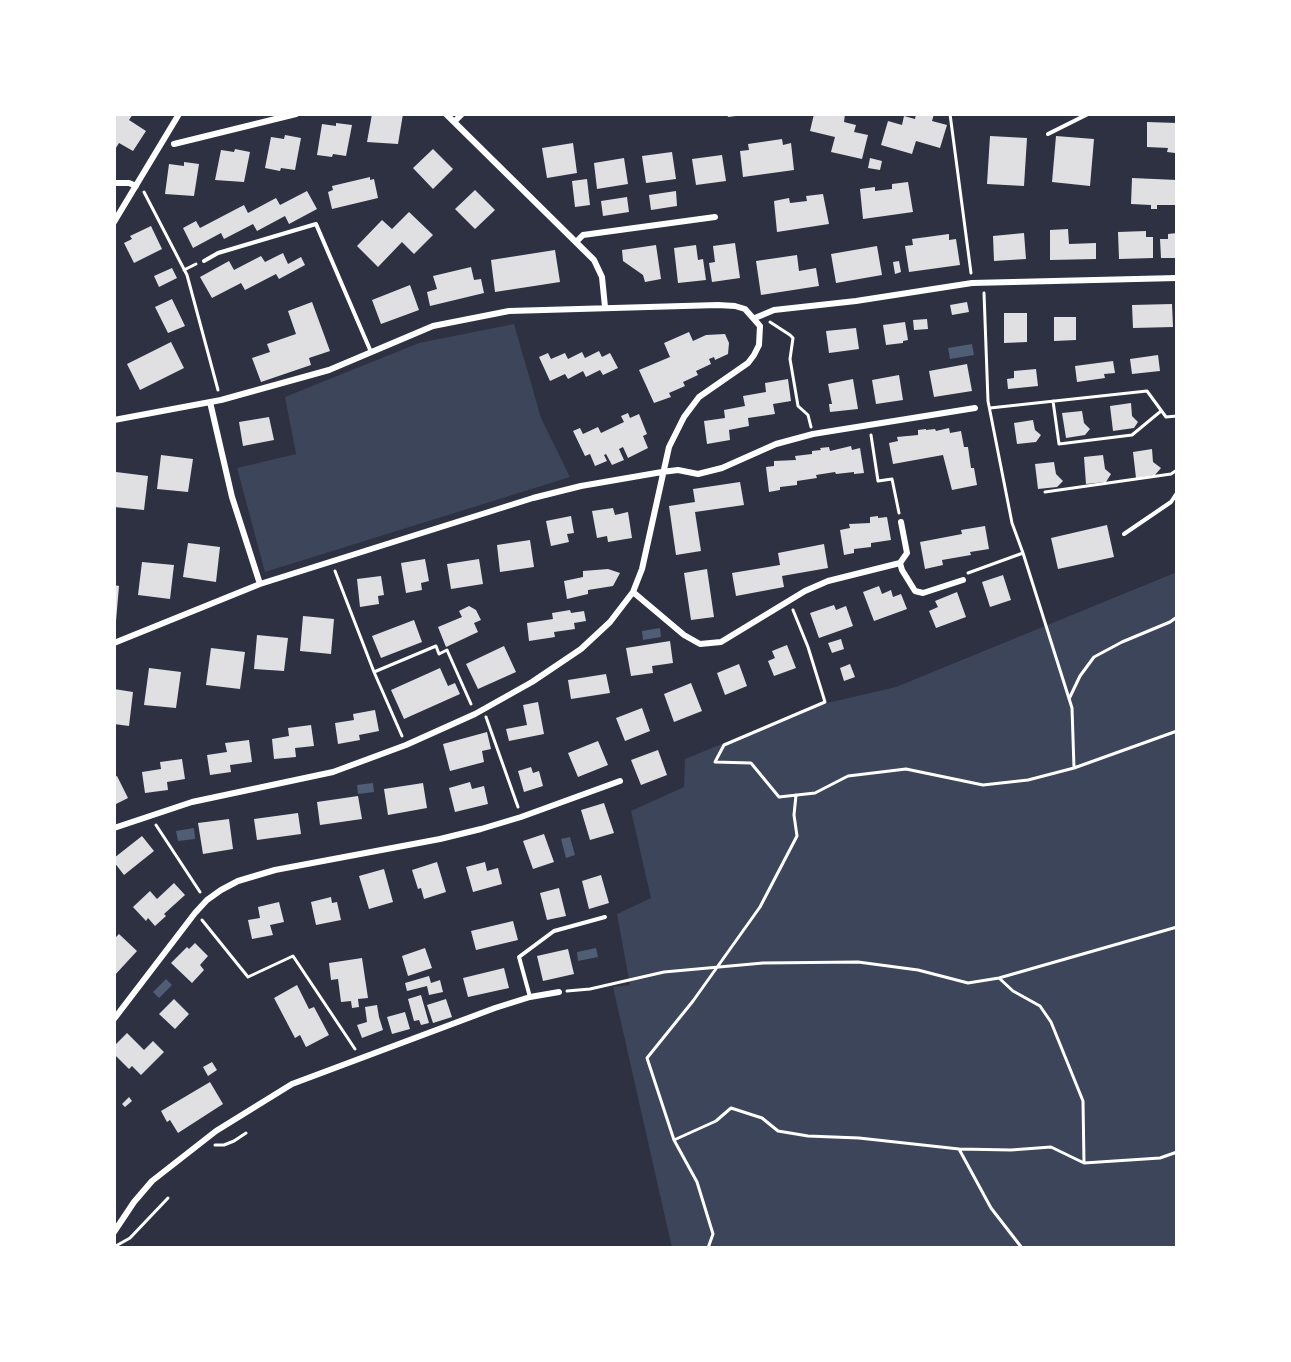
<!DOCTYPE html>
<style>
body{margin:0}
#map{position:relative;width:1291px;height:1362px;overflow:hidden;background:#2d3142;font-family:Montserrat,sans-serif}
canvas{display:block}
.frame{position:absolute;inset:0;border:116px solid #fff;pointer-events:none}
</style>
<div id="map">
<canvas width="1291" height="1362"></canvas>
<div class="frame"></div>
</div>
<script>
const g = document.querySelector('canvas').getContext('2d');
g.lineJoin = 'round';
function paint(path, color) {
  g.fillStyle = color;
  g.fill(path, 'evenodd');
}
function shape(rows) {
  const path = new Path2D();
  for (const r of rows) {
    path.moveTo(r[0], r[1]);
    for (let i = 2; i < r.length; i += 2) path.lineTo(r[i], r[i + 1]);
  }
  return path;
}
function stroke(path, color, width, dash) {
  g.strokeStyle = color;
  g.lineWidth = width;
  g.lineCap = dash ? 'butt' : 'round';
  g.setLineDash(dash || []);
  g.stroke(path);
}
paint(shape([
 [514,324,541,418,570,477,265,572,237,468,296,454,285,397,419,343],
 [1177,572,1177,1248,672,1248,613,987,630,985,617,914,651,898,631,811,684,787,685,759,814,706,896,687]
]), '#3c4559');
paint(shape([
 [972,344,974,355,950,359,948,348],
 [660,628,661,637,643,640,642,631],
 [373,783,374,792,358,794,357,785],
 [194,828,195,839,178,841,176,831],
 [570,837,575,855,566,858,561,839],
 [596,948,598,957,578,961,577,952],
 [166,979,172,985,159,998,153,992]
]), '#4f5d75');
paint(shape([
 [114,114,133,114,129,120,146,131,133,151,119,143,114,151],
 [372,114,403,114,398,144,367,142],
 [727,114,744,114,744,115,728,117],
 [814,114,845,114,844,122,856,125,854,132,868,135,862,159,831,152,835,137,810,131],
 [916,114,934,114,932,121,947,125,940,148,916,141,912,154,881,145,888,121,902,125,904,116,915,119],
 [1147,122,1177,123,1177,148,1175,148,1175,153,1167,152,1168,148,1147,147],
 [336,123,352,125,346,156,333,154,332,157,317,155,322,124,336,126],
 [285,135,301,138,295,170,281,168,280,171,265,168,271,137,284,139],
 [990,136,1027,138,1024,186,987,184],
 [1056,136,1094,139,1090,186,1052,182],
 [782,139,783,145,791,143,794,170,743,177,740,151,749,150,748,144],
 [573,143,577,173,547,178,542,148],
 [235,149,250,152,244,182,215,180,221,150,234,152],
 [433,149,453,169,433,189,413,168],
 [672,152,676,179,646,183,642,156],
 [722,155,726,181,696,185,692,159],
 [624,158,628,184,597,189,594,163],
 [870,158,882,161,880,170,868,168],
 [184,162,199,164,194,196,165,194,169,164,184,166],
 [370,177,370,180,374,179,378,198,332,209,328,192,333,190,332,186],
 [1132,178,1177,180,1177,205,1157,205,1157,209,1151,209,1151,205,1131,204],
 [587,179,590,205,575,207,572,181],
 [908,182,913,212,863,219,860,189,875,187,875,191,892,189,892,184],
 [475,190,495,210,475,229,455,209],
 [307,191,317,209,289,224,285,216,257,231,253,224,224,239,221,233,193,248,183,228,196,221,200,228,244,205,248,213,276,198,280,205],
 [676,191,677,206,651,210,649,195],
 [823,194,829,224,777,232,774,201,789,198,790,203,807,201,806,196],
 [627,197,629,212,603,216,601,201],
 [409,212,433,235,414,254,402,242,378,267,357,246,382,220,392,229],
 [151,226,162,249,134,263,124,243,132,239,130,236],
 [1068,229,1069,244,1096,243,1096,259,1050,260,1050,230],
 [1146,231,1146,237,1153,237,1153,258,1119,259,1118,232],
 [1024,233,1026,259,994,261,993,236],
 [1177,233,1177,258,1161,258,1160,239,1168,239,1168,234],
 [949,234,949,240,956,239,960,265,909,272,905,246,913,245,912,239],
 [735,243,740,278,712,282,709,263,715,262,713,246],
 [656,245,661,279,645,282,643,275,623,261,622,250],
 [696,245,698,260,703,259,706,280,678,283,674,248],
 [877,246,882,275,836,283,831,254],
 [555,250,560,282,495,292,491,260],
 [283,253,288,264,301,257,305,265,279,279,276,274,245,290,241,283,212,298,200,277,229,261,234,270,261,256,265,262],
 [797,255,799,271,816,268,819,286,761,295,756,261],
 [899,261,901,272,895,274,893,262],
 [471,267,474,280,481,279,484,293,430,306,427,292,437,289,433,276],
 [172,268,177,278,159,287,154,276],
 [410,285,419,310,381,324,372,300],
 [172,299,185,326,168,333,155,307],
 [312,302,330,351,309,358,311,365,261,382,252,358,270,352,267,344,296,334,288,311],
 [967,302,969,312,952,315,950,305],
 [1172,304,1173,327,1133,328,1132,305],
 [1004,313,1027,313,1027,342,1004,343],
 [1054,317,1076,317,1076,340,1054,341],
 [927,319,928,329,914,330,913,320],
 [905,322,908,340,903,341,903,343,886,345,883,325],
 [856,328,859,349,829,353,826,331],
 [689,332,693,341,706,335,725,334,729,343,728,354,715,360,714,357,709,359,711,364,696,371,698,375,683,382,685,386,669,393,671,397,654,403,639,370,670,357,664,343],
 [171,342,184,368,140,390,127,364],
 [599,351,602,357,610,353,618,368,603,375,600,370,586,377,583,371,568,379,565,374,550,381,539,357,548,353,551,359,565,353,568,359,582,352,585,358],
 [1158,355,1160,371,1132,374,1130,359],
 [1113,361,1115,373,1104,374,1105,378,1077,382,1075,366],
 [967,364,972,391,934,397,929,371],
 [1036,369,1038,386,1008,389,1007,379,1014,378,1014,371],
 [899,375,903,400,876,404,872,380],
 [788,379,791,401,773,404,775,414,748,418,749,426,729,430,730,440,707,444,704,421,725,418,724,410,745,406,743,396,766,392,765,383],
 [853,379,858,409,830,412,829,404,832,404,828,384],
 [1131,403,1132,416,1138,422,1134,428,1113,431,1110,406],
 [1082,411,1084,423,1090,429,1085,435,1066,438,1062,413],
 [628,413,630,418,639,414,647,434,643,436,648,448,628,458,623,447,619,449,624,460,612,465,606,454,604,455,607,461,595,466,590,454,585,456,573,431,580,428,583,434,598,427,601,433,624,422,621,416],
 [269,417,274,440,243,446,239,422],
 [1033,420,1035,430,1041,435,1036,442,1017,444,1014,423],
 [949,428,950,433,961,431,964,447,968,447,971,468,974,468,977,485,952,490,943,455,893,464,889,443,898,441,897,437,918,435,918,430,926,429,926,430,935,429,936,431],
 [851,446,852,450,860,448,864,473,854,474,854,472,836,474,835,472,816,475,817,478,797,481,797,485,780,487,780,490,769,492,766,467,774,466,774,461,796,460,795,456,812,454,812,451,821,450,820,448,829,447,830,451],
 [1152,449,1153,462,1161,468,1155,475,1136,478,1133,452],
 [161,455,193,459,188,492,157,489],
 [1103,455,1105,469,1111,474,1106,482,1086,484,1084,457],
 [1054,462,1056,474,1063,481,1057,487,1038,489,1035,464],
 [116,472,148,476,144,510,114,507],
 [740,482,744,505,695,512,701,551,676,555,669,506,695,502,693,489],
 [613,508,615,515,628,512,632,538,608,542,607,536,597,538,592,511],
 [571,516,574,533,567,534,569,542,551,546,546,521],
 [878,516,878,518,887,517,891,540,871,543,871,547,854,549,854,553,844,555,840,530,850,528,849,524,870,523,870,517],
 [1107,525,1114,557,1058,569,1051,538],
 [985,526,989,549,970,552,971,555,942,560,943,565,925,569,920,542,962,534,961,530],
 [530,540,534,567,500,572,497,545],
 [188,543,220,547,216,582,183,577],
 [824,544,828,568,782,576,784,587,736,596,732,573,780,565,778,553],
 [425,559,429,581,421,583,422,590,406,593,401,563],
 [479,559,483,584,451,589,447,564],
 [142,562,174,565,170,599,138,595],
 [608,569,620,573,613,586,588,590,588,594,567,599,564,581,583,577,583,571],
 [707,569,714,617,691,620,684,573],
 [1003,575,1011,600,990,607,982,582],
 [381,576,384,595,378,596,379,604,360,607,357,579],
 [114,585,119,586,116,621,114,621],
 [879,586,882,594,891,590,893,597,901,594,907,609,874,621,863,592],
 [957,592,966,617,936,628,929,611,938,607,935,601],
 [834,605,836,610,846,606,853,626,819,638,810,613],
 [469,606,476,610,481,620,474,623,478,632,446,647,438,627,462,617,459,611],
 [570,610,571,613,584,611,586,621,574,623,575,629,554,632,555,637,529,641,527,623,553,619,552,613],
 [303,616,334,619,331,654,300,651],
 [414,620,422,642,381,658,372,636],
 [257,635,288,638,284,671,254,669],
 [841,639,844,649,832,653,828,643],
 [670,641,673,663,652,666,653,673,631,676,626,648],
 [787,645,796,668,774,676,768,661,775,658,772,651],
 [504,646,516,672,478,689,466,664],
 [211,648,245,652,240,689,206,685],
 [739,664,747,686,725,695,717,673],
 [850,664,855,677,844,681,840,668],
 [149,668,181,672,176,708,144,705],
 [440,668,448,686,455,683,460,694,404,719,391,690],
 [606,674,610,693,571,699,568,680],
 [691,683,702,711,674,722,664,694],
 [114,689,133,692,129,726,114,724],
 [538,702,544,734,509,741,506,729,527,725,523,705],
 [642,708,650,731,625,741,616,718],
 [375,710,379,731,359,735,360,740,338,744,335,723,354,720,353,714],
 [311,725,314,746,295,748,296,757,274,759,272,739,289,736,288,728],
 [487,732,491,749,482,751,484,762,450,771,443,744],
 [249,740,252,762,230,765,231,772,210,775,207,755,227,752,225,743],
 [598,741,608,765,578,777,568,753],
 [658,750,667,775,641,785,631,760],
 [182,759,185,779,167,782,168,790,145,793,142,772,161,769,160,762],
 [531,767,533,773,539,771,543,786,524,792,518,771],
 [117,776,128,798,114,805,114,777],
 [470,782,472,789,484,786,488,804,455,812,449,788],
 [423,783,427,808,388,815,384,789],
 [358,796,362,819,320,825,317,802],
 [604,803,614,833,590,840,581,810],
 [298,813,301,834,257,840,254,819],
 [229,819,233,849,203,854,198,823],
 [544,834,554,862,533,869,523,841],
 [142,836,154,851,124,875,114,862,114,858],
 [437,862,446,892,424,899,421,888,418,889,412,870],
 [485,862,487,871,498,868,502,884,473,892,466,867],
 [384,869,393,902,369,909,359,876],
 [601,875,609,903,589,909,582,881],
 [174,883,185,895,164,914,166,916,155,926,148,918,146,921,133,907,150,891,157,899],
 [559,888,566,916,547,920,540,893],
 [331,897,332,903,337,902,341,920,316,925,311,902],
 [279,902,284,922,270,925,273,935,252,939,248,920,260,918,258,907],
 [513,921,518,940,476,950,471,931],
 [119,934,137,951,114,976,114,939],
 [195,943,208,956,200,965,204,970,192,983,171,963,187,947,189,949],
 [425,948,432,968,408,976,402,956],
 [568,949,574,974,543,981,537,956],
 [362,958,368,998,358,999,359,1007,352,1008,351,1001,341,1002,338,979,331,980,329,963],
 [504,968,509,988,468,997,463,978],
 [429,976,431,983,440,980,443,992,429,995,427,986,407,991,405,983],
 [297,985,309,1009,314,1007,329,1035,306,1047,300,1035,295,1038,274,998],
 [421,995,429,1023,421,1025,419,1020,414,1021,408,999],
 [174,999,189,1014,175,1029,159,1014],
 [446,999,452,1017,433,1023,427,1005],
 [377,1005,379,1017,383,1030,362,1038,357,1025,367,1022,365,1007],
 [405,1012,410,1029,392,1034,387,1017],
 [127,1033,144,1050,153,1041,164,1052,141,1075,132,1066,129,1069,114,1054,114,1046],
 [212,1062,217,1070,208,1076,203,1067],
 [210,1082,223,1104,178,1133,170,1120,167,1122,161,1111],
 [129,1097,132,1101,125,1107,122,1104]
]), '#e0e0e3');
stroke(shape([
 [950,114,971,273],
 [144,192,187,275,218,390],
 [184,270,196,264],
 [984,293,988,401,1012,523,1023,553,1072,708,1074,768],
 [770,322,790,335,793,338,790,359,798,406,808,415,811,427],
 [1053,401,1059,444,1132,435,1161,411],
 [990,408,1147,391,1166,417,1177,416],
 [871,435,878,481,892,479,899,513],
 [1045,492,1171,474,1177,470],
 [335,571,374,672,436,646,439,654,447,650,471,704],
 [968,573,1023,553],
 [793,610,808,647,825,702,724,745,715,762,751,763,779,797,815,793,848,776,906,769,983,785,1028,780,1074,768,1177,731],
 [374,672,402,736],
 [1069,699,1080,676,1094,657,1122,642,1170,622,1177,617],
 [486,717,518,807],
 [156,825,200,892],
 [202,920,248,977,293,956,355,1049],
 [999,978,1013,991,1040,1006,1051,1022,1083,1101,1084,1163],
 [567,991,590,989,664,972,763,963,858,962,918,970,968,983,999,978,1177,927],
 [674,1140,716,1121,731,1108,762,1118,778,1131,808,1136,859,1138,959,1149],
 [215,1145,224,1145,234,1141,246,1133],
 [114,1247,130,1238,168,1198],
 [708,1248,713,1234,697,1182,674,1140,647,1058,693,1001,760,907,797,836,794,815,796,795],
 [1022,1248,991,1208,959,1149,1011,1150,1051,1147,1084,1163,1160,1158,1177,1152]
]), '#fff', 3);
stroke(shape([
 [1048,134,1088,114],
 [204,261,218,253,316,224,371,352],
 [1124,534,1171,502,1177,493],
 [530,997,519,957,554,931,605,917]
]), '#fff', 4);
stroke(shape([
 [446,114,594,260,602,277,605,307],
 [454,122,462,114],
 [174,144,296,114],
 [114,183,129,183,136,186],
 [114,222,179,114],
 [576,242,583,235,715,217],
 [755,318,774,310,856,301,972,283,1177,278],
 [210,402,232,497,260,584],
 [114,420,221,400,329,370,433,326,509,311,718,305,735,306,745,309,760,326,759,345,754,355,748,363,699,397,684,417,669,447,642,569,633,592,610,622,581,649,532,682,475,714,406,745,333,772,192,802,114,828],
 [900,563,902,570,915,591,923,593,963,580],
 [633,592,684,635,700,644,721,642,805,591,828,581,900,563,907,553,901,522],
 [114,643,260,584,533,498,581,486,662,472,678,470,698,474,722,468,776,444,813,434,975,408],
 [114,1019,195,913,207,900,221,890,238,881,275,870,440,839,481,829,521,817,620,781],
 [114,1232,134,1202,152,1181,216,1131,292,1084,495,1008,530,997,559,992]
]), '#fff', 6);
</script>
